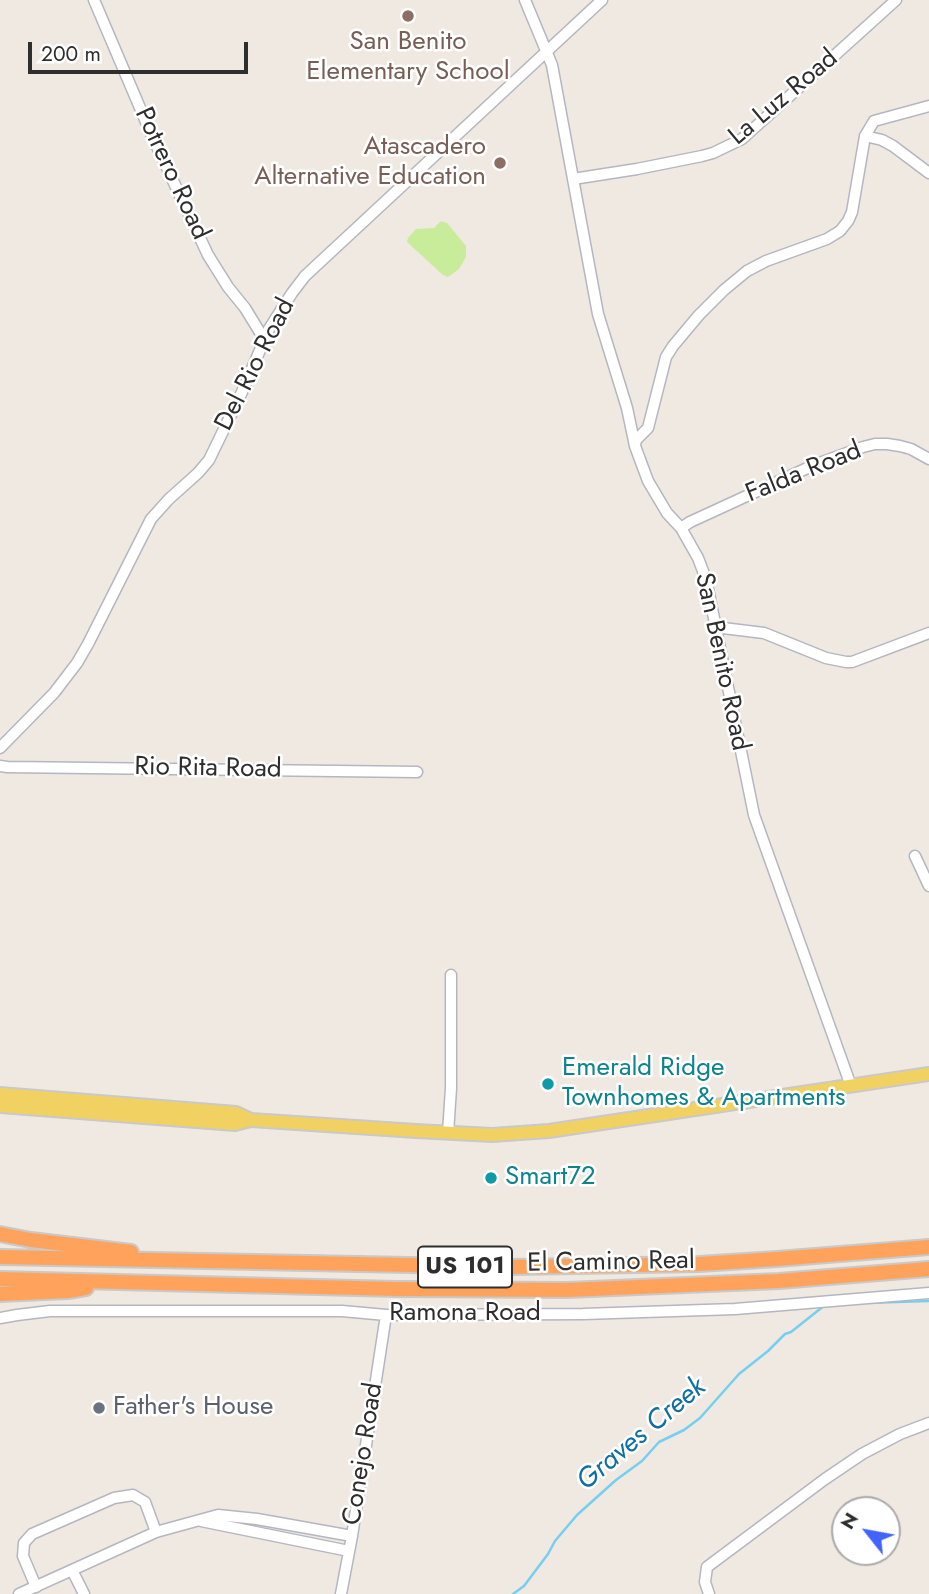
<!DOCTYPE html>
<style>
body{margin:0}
#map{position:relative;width:929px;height:1594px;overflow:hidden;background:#efe9e1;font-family:Jost,sans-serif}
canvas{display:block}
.north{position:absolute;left:831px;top:1496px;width:70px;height:70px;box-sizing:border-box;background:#fff;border:2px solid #ababab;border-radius:50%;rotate:301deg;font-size:19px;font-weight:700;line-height:28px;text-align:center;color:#2e2e2e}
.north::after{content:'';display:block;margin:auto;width:24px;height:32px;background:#4264fb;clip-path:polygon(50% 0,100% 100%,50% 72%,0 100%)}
.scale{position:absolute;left:28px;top:42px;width:220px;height:32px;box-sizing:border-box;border:4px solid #2e2e2e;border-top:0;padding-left:9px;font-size:21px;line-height:24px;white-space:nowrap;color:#2e2e2e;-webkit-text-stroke:5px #fff;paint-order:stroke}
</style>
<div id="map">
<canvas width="929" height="1594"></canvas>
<div class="north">N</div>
<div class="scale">200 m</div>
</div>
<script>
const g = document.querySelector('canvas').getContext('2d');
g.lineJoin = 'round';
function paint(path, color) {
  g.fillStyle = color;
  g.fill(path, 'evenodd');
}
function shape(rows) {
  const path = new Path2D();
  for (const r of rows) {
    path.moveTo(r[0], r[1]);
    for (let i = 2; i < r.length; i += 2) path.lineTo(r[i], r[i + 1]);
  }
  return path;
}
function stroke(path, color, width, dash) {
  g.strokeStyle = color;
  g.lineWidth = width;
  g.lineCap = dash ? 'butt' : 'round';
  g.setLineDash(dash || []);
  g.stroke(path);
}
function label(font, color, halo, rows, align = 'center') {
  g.font = font + ' Jost,sans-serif';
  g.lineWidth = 5;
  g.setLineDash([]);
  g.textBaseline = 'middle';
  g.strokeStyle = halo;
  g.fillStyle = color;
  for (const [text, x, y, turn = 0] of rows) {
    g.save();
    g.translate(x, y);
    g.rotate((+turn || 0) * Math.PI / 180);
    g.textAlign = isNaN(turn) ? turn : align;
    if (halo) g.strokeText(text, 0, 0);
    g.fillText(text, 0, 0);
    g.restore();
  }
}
paint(shape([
 [441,221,447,223,466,246,466,257,459,269,448,277,443,275,407,242,408,238,416,229,434,228]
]), '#c9ec9a');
stroke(shape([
 [863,1303,929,1301],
 [513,1594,524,1586,548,1554,555,1541,577,1515,616,1480,642,1461,659,1442,684,1430,700,1418,739,1374,768,1351,785,1334,791,1332,825,1305]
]), '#75cff0', 2.5);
const minor = shape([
 [94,0,152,136,208,255,228,287,245,308,264,339],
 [525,0,552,65,598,314,627,408,635,446,648,481,667,513,681,528,698,558,706,579,754,815,851,1086],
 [865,136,882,140,893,146,929,173],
 [573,179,637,169,702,156,713,153,742,139,896,0],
 [635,445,636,440,648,428,666,357,673,346,699,315,724,290,747,271,766,261,827,239,840,231,848,221,852,212,865,136,874,121,929,106],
 [681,528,690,522,814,465,863,447,875,444,887,444,900,446,911,449,929,459],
 [717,628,723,628,764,633,826,658,846,662,852,662,929,633],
 [0,748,54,693,77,663,88,644,151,519,169,499,198,473,209,460,242,392,269,329,292,293,305,276,602,0],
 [0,766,7,767,417,772],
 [915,856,929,886],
 [448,1133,451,1088,451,975],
 [0,1318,17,1315,50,1311,342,1311,386,1315,583,1314,735,1309,929,1293],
 [201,1521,349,1551],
 [72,1570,84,1594],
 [36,1587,23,1556,24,1543,32,1534,114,1498,133,1495,145,1502,156,1532],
 [19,1594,156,1532,218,1515,257,1519,352,1536],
 [341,1594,352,1536,386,1315],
 [709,1594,705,1582,707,1567,825,1479,862,1454,900,1434,929,1423]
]);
const major = shape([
 [0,1094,236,1113,251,1120,416,1131,492,1135,549,1131,929,1074],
 [0,1106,235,1124,251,1120]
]);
const highway = shape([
 [0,1234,31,1240,131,1252],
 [0,1257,511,1267,699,1264,777,1259,929,1247],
 [0,1279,396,1289,568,1290,779,1281,929,1269],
 [0,1294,68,1291,86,1288]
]);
stroke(minor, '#b4b7c1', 13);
stroke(major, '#c9c9c9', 16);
stroke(highway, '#c9c9c9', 18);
stroke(minor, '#fff', 10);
stroke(major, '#f2d163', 12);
stroke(highway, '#ffa35c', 14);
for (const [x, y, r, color] of [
 [408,16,7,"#8d6e63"],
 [500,163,7,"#8d6e63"],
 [548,1084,7,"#0f9aa8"],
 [491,1178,7,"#0f9aa8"],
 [99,1408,7,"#6b7280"]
]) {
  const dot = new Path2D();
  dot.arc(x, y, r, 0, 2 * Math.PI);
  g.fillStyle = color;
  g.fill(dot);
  stroke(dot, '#fff', 2.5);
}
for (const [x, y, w] of [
 [465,1267,94]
]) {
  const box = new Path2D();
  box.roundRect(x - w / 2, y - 20.5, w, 41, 5);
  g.fillStyle = '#fff';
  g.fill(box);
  stroke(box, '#2e2e2e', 2);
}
label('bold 24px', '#2e2e2e', null, [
 ["US 101",465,1267]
]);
label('26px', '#785e54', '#fff', [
 ["San Benito",408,43],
 ["Elementary School",408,73],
 ["Atascadero",486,148,"right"],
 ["Alternative Education",486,178,"right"]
]);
label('26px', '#2e2e2e', '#fff', [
 ["La Luz Road",784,98,-40],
 ["Potrero Road",171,174,65],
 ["Del Rio Road",256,365,-63],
 ["Falda Road",804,473,-22],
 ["San Benito Road",721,662,78],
 ["Rio Rita Road",208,769,1],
 ["El Camino Real",611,1263,-1],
 ["Ramona Road",465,1314],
 ["Conejo Road",364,1454,-81]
]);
label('26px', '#0d838f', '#fff', [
 ["Emerald Ridge",562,1069],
 ["Townhomes & Apartments",562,1099],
 ["Smart72",505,1178]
], 'left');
label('26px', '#5b616d', '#fff', [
 ["Father's House",113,1408]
], 'left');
label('italic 28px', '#0d6fa3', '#fff', [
 ["Graves Creek",642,1435,-40]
]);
</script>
